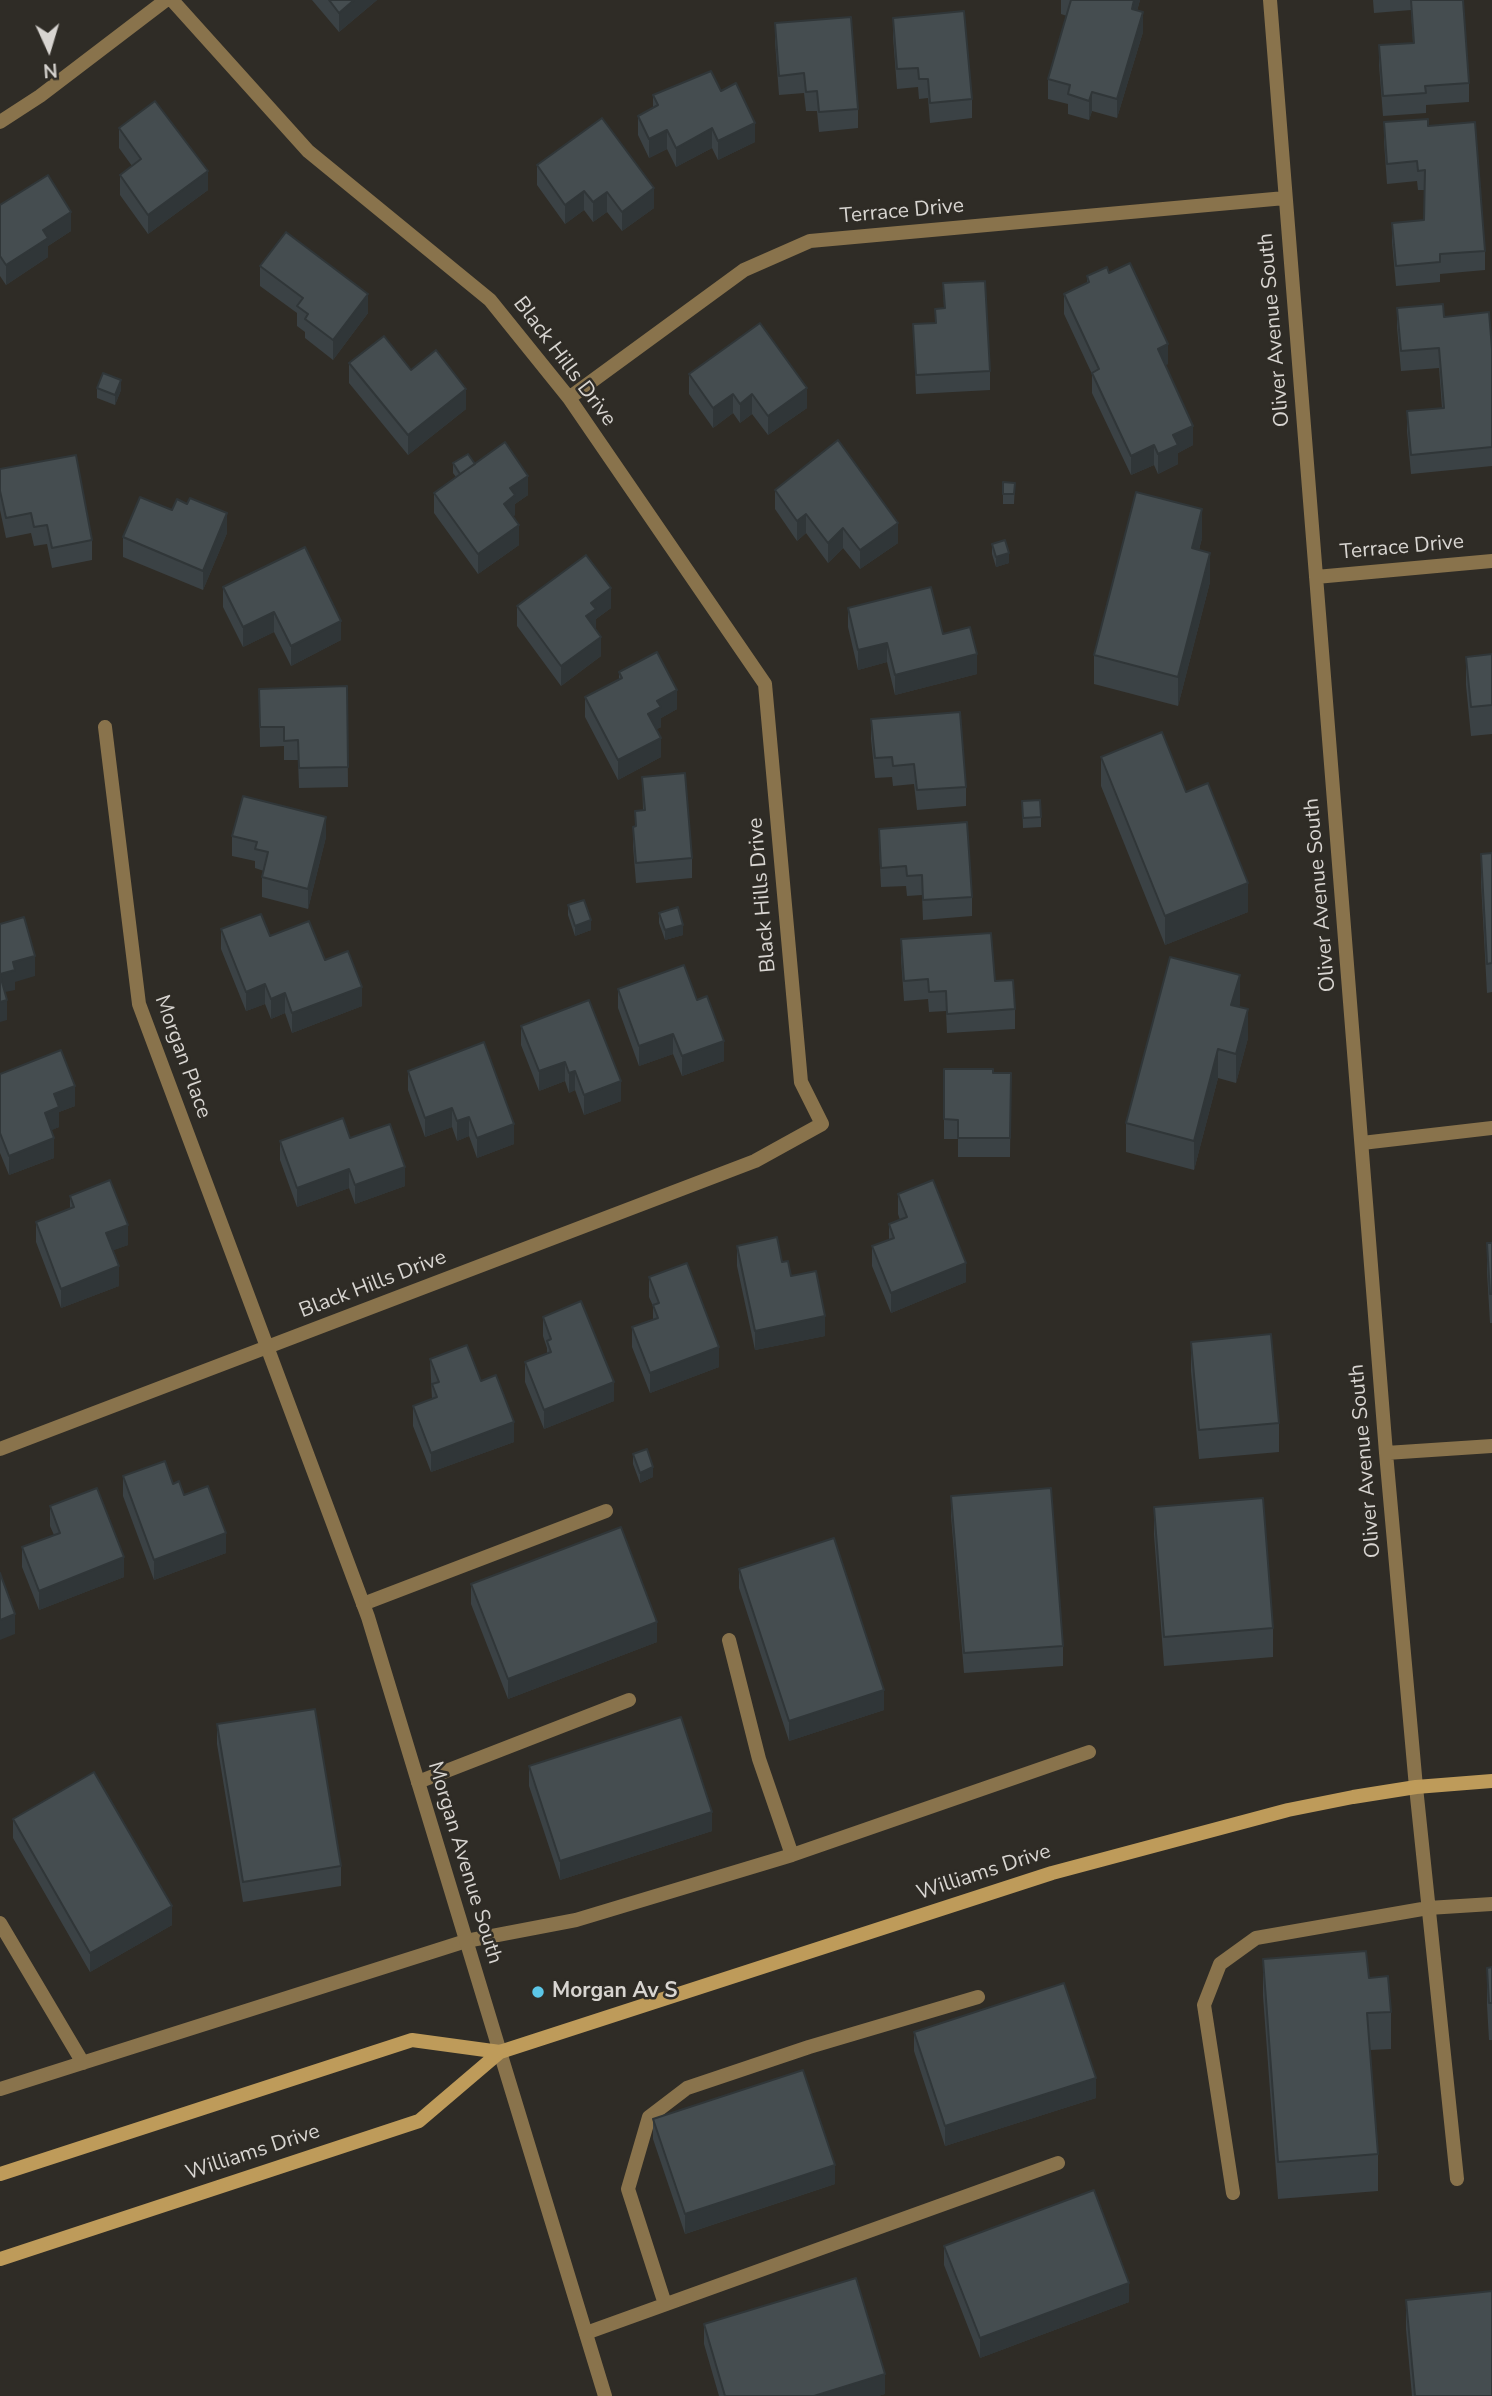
<!DOCTYPE html>
<style>
body{margin:0}
#map{position:relative;width:1492px;height:2396px;overflow:hidden;background:#2f2c26;font-family:"Nunito Sans",sans-serif}
canvas{display:block}
.north{position:absolute;left:14px;top:14px;width:70px;height:70px;-webkit-text-stroke:5px #2f2c26;paint-order:stroke;rotate:176deg;font-size:19px;font-weight:700;line-height:28px;text-align:center;color:#d8d5d1}
.north::after{content:'';display:block;margin:auto;width:24px;height:32px;background:#d8d5d1;clip-path:polygon(50% 0,100% 100%,50% 72%,0 100%)}
</style>
<div id="map">
<canvas width="1492" height="2396"></canvas>
<div class="north">N</div>
</div>
<script>
const g = document.querySelector('canvas').getContext('2d');
g.lineJoin = 'round';
function shape(rows) {
  const path = new Path2D();
  for (const r of rows) {
    path.moveTo(r[0], r[1]);
    for (let i = 2; i < r.length; i += 2) path.lineTo(r[i], r[i + 1]);
  }
  return path;
}
function stroke(path, color, width, dash) {
  g.strokeStyle = color;
  g.lineWidth = width;
  g.lineCap = dash ? 'butt' : 'round';
  g.setLineDash(dash || []);
  g.stroke(path);
}
function paint(path, color) {
  g.fillStyle = color;
  g.fill(path, 'evenodd');
}
function label(font, color, halo, rows, align = 'center') {
  g.font = font + ' "Nunito Sans",sans-serif';
  g.lineWidth = 5;
  g.setLineDash([]);
  g.textBaseline = 'middle';
  g.strokeStyle = halo;
  g.fillStyle = color;
  for (const [text, x, y, turn = 0] of rows) {
    g.save();
    g.translate(x, y);
    g.rotate((+turn || 0) * Math.PI / 180);
    g.textAlign = isNaN(turn) ? turn : align;
    if (halo) g.strokeText(text, 0, 0);
    g.fillText(text, 0, 0);
    g.restore();
  }
}
stroke(shape([
 [1362,1143,1492,1128],
 [363,1604,606,1511],
 [729,1640,759,1759,792,1855],
 [418,1782,629,1700],
 [1416,1787,1457,2179],
 [0,1923,83,2063],
 [0,2089,466,1941,576,1920,792,1855,1089,1752],
 [1233,2193,1204,2005,1220,1964,1256,1938,1428,1908,1492,1904],
 [665,2304,628,2189,649,2117,687,2088,809,2047,978,1997],
 [586,2333,1058,2163]
]), '#89734c', 14);
stroke(shape([
 [1270,0,1386,1453,1416,1787],
 [0,122,40,96,166,0],
 [569,398,744,270,810,241,1285,198],
 [1316,577,1492,561],
 [105,727,139,1004,368,1617,500,2052],
 [0,1449,755,1161,822,1124,801,1082,765,684,569,398,490,300,308,151,172,0],
 [1386,1453,1492,1446]
]), '#89734c', 14);
stroke(shape([
 [500,2052,605,2396]
]), '#89734c', 14);
stroke(shape([
 [0,2174,412,2040,500,2052],
 [0,2259,419,2121,500,2052,1052,1873,1288,1810,1353,1797,1416,1787,1492,1781]
]), '#be9b5a', 14);
paint(shape([
 [312,0,377,0,339,32],
 [1061,0,1140,0,1137,11,1143,32,1117,118,1092,111,1089,120,1068,114,1068,104,1048,99,1048,79,1067,16,1061,14],
 [1373,0,1463,0,1469,83,1469,102,1426,105,1426,113,1383,116,1379,65,1379,45,1413,43,1411,10,1374,13],
 [893,18,972,99,972,118,930,123,928,98,919,99,918,87,897,89,893,37],
 [775,23,858,109,858,128,819,132,817,111,806,111,804,93,779,95,775,42],
 [721,91,755,142,718,160,712,148,676,167,667,149,649,158,638,135,638,116,653,108,653,95],
 [1384,122,1428,126,1485,251,1485,270,1440,274,1440,282,1396,286,1392,242,1392,223,1424,220,1424,190,1418,190,1417,181,1387,184,1384,142],
 [119,128,208,190,148,234,120,195,120,175,132,166,119,148],
 [537,165,654,208,622,231,607,212,593,222,584,210,565,224,537,185],
 [0,205,71,231,48,246,48,257,6,285,0,276],
 [260,266,368,313,333,360,305,338,305,332,297,326,297,313,260,286],
 [1109,273,1168,364,1165,365,1193,445,1178,453,1178,464,1158,474,1154,465,1131,475,1092,393,1092,374,1064,314,1064,294,1087,284,1087,276],
 [943,283,990,371,990,390,916,394,913,324,935,323,935,309,944,309],
 [1397,308,1444,317,1492,349,1492,466,1411,474,1407,431,1407,411,1442,408,1439,368,1401,371,1397,327],
 [349,363,411,370,466,409,408,455,349,383],
 [689,374,807,408,768,435,752,414,740,423,733,413,713,428,689,394],
 [97,388,121,390,115,405,97,398],
 [453,463,475,464,528,495,515,504,515,515,513,516,519,545,478,574,434,513,434,493,456,477,453,473],
 [0,469,92,540,92,560,52,568,47,544,34,546,31,533,6,538,0,510],
 [1003,482,1015,483,1014,504,1003,504],
 [775,490,898,543,860,569,843,548,828,563,806,533,797,541,775,509],
 [227,533,203,590,123,557,123,537],
 [1202,538,1199,550,1210,582,1178,706,1094,684,1094,655],
 [992,544,1009,563,996,567,992,554],
 [223,587,341,640,291,666,274,632,243,647,223,607],
 [517,606,611,608,596,619,595,629,601,656,561,686,517,626],
 [848,608,943,634,977,674,895,695,887,662,858,670,848,627],
 [1492,654,1492,734,1471,736,1466,685,1466,657],
 [619,672,677,709,661,718,661,727,657,729,661,757,618,780,585,717,585,697,619,680],
 [347,686,348,787,299,788,298,760,284,760,284,746,260,747,259,689],
 [871,719,966,787,966,806,917,810,914,784,893,786,892,777,875,778,871,739],
 [1101,757,1186,792,1248,912,1165,945,1101,786],
 [642,777,692,858,692,878,636,883,633,846,633,827,635,827,635,811,643,810],
 [1022,801,1041,817,1041,827,1023,828],
 [879,829,972,897,972,916,923,920,922,895,907,896,906,886,881,887,879,848],
 [232,836,326,837,308,909,262,897,262,877,264,871,255,868,255,861,232,856],
 [1492,853,1492,992,1487,993,1481,883,1481,854],
 [568,905,591,930,575,936,568,915],
 [659,913,683,935,665,940,659,923],
 [221,929,270,936,325,960,362,1006,292,1033,285,1013,271,1019,265,1004,246,1011,221,949],
 [901,939,995,981,1015,1009,1015,1029,947,1033,946,1011,929,1012,928,999,904,1001,901,959],
 [618,989,697,1000,724,1061,682,1076,673,1054,639,1066,618,1008],
 [1240,1004,1239,1007,1248,1038,1236,1083,1218,1078,1194,1170,1126,1152,1126,1123],
 [521,1026,621,1101,584,1115,575,1090,569,1093,565,1081,539,1091,521,1045],
 [944,1069,993,1073,1011,1073,1010,1157,958,1157,958,1139,944,1139],
 [408,1071,514,1144,477,1158,469,1136,457,1141,452,1127,425,1137,408,1090],
 [0,1074,75,1106,59,1112,59,1127,51,1130,54,1158,9,1175,0,1153],
 [350,1138,405,1186,355,1204,349,1188,297,1207,280,1160,280,1141],
 [898,1194,966,1282,891,1313,872,1266,872,1246,889,1240,889,1224,900,1220,898,1214],
 [70,1196,128,1245,113,1250,119,1286,61,1308,36,1242,36,1222,70,1209],
 [1487,1243,1492,1243,1492,1323,1490,1323,1487,1272],
 [737,1246,782,1262,825,1336,755,1350,737,1266],
 [649,1277,719,1367,650,1393,632,1347,632,1327,653,1319,653,1306,649,1297],
 [543,1317,614,1401,544,1429,525,1382,525,1362,547,1354,547,1348,543,1336],
 [1191,1342,1279,1423,1279,1452,1199,1459,1191,1371],
 [430,1359,481,1381,514,1442,431,1472,413,1426,413,1406,432,1399],
 [633,1454,653,1477,640,1483,633,1464],
 [123,1476,173,1484,184,1495,226,1553,154,1580,123,1496],
 [951,1496,1063,1646,1063,1666,964,1673,951,1516],
 [50,1506,124,1577,39,1610,22,1567,22,1547,54,1535,50,1526],
 [1154,1507,1273,1628,1273,1657,1164,1666,1154,1535],
 [739,1569,884,1710,789,1741,739,1588],
 [471,1584,657,1642,508,1699,471,1604],
 [217,1724,341,1866,341,1886,243,1902,217,1744],
 [529,1766,712,1831,560,1880,529,1786],
 [13,1819,172,1925,90,1972,13,1838],
 [1263,1959,1369,1978,1391,2012,1391,2049,1370,2050,1378,2154,1378,2191,1278,2199,1263,1996],
 [1492,1967,1492,2040,1489,2040,1487,2005,1487,1968],
 [914,2032,1096,2098,945,2146,914,2051],
 [653,2119,835,2184,685,2234,653,2139],
 [944,2246,1129,2302,980,2358,944,2265],
 [1406,2300,1492,2396,1412,2396,1406,2329],
 [704,2324,885,2394,878,2396,719,2396,704,2344]
]), '#3b4245');
paint(shape([
 [354,0,377,0,339,32,339,13],
 [1134,0,1140,0,1132,29,1132,9],
 [1143,12,1143,32,1117,118,1117,99],
 [1092,92,1092,111,1089,120,1089,101],
 [755,123,755,142,718,160,718,141],
 [712,128,712,148,676,167,676,148],
 [667,130,667,149,649,158,649,139],
 [208,171,208,190,148,234,148,215],
 [654,188,654,208,622,231,622,212],
 [584,191,584,210,565,224,565,205],
 [607,192,607,212,593,222,593,202],
 [71,212,71,231,48,246,48,257,6,285,6,265,43,230],
 [368,294,368,313,333,360,333,340],
 [1168,344,1168,364,1158,368,1158,349],
 [121,380,121,390,115,405,115,395],
 [807,388,807,408,768,435,768,416],
 [466,389,466,409,408,455,408,435],
 [733,394,733,413,713,428,713,408],
 [752,394,752,414,740,423,740,404],
 [1193,426,1193,445,1178,453,1178,464,1158,474,1158,454,1173,435],
 [1154,445,1154,465,1131,475,1131,456],
 [528,476,528,495,515,504,515,515,504,523,504,504,510,488],
 [1202,509,1202,538,1192,576,1192,548],
 [227,513,227,533,203,590,203,571],
 [806,514,806,533,797,541,797,521],
 [898,523,898,543,860,569,860,550],
 [519,525,519,545,478,574,478,554],
 [843,528,843,548,828,563,828,543],
 [1009,553,1009,563,996,567,996,557],
 [1210,553,1210,582,1178,706,1178,677],
 [611,588,611,608,596,619,596,628,586,636,586,616,591,603],
 [274,612,274,632,243,647,243,627],
 [341,621,341,640,291,666,291,646],
 [601,637,601,656,561,686,561,666],
 [887,643,887,662,858,670,858,650],
 [977,654,977,674,895,695,895,675],
 [677,690,677,709,661,718,661,727,648,734,648,714,657,701],
 [661,738,661,757,618,780,618,760],
 [326,817,326,837,308,909,308,889],
 [1248,883,1248,912,1165,945,1165,916],
 [591,920,591,930,575,936,575,926],
 [683,925,683,935,665,940,665,930],
 [35,956,35,976,15,982,15,990,0,993,0,974,13,962],
 [1240,975,1240,1004,1231,1034,1231,1005],
 [265,984,265,1004,246,1011,246,992],
 [362,987,362,1006,292,1033,292,1013],
 [285,993,285,1013,271,1019,271,999],
 [7,1000,7,1020,0,1022,0,1002],
 [1248,1009,1248,1038,1236,1083,1236,1054],
 [673,1034,673,1054,639,1066,639,1046],
 [724,1041,724,1061,682,1076,682,1056],
 [1218,1049,1218,1078,1194,1170,1194,1141],
 [565,1062,565,1081,539,1091,539,1071],
 [575,1071,575,1090,569,1093,569,1073],
 [621,1081,621,1101,584,1115,584,1095],
 [75,1086,75,1106,59,1112,59,1127,45,1133,45,1113,54,1094],
 [452,1108,452,1127,425,1137,425,1118],
 [469,1117,469,1136,457,1141,457,1121],
 [514,1124,514,1144,477,1158,477,1138],
 [54,1138,54,1158,9,1175,9,1156],
 [405,1167,405,1186,355,1204,355,1185],
 [349,1169,349,1188,297,1207,297,1188],
 [128,1225,128,1245,106,1253,106,1233],
 [966,1263,966,1282,891,1313,891,1293],
 [119,1266,119,1286,61,1308,61,1289],
 [825,1316,825,1336,755,1350,755,1331],
 [719,1347,719,1367,650,1393,650,1373],
 [614,1382,614,1401,544,1429,544,1410],
 [514,1422,514,1442,431,1472,431,1453],
 [653,1467,653,1477,640,1483,640,1473],
 [226,1533,226,1553,154,1580,154,1560],
 [124,1557,124,1577,39,1610,39,1591],
 [15,1614,15,1634,0,1640,0,1620],
 [657,1622,657,1642,508,1699,508,1679],
 [884,1690,884,1710,789,1741,789,1721],
 [712,1812,712,1831,560,1880,560,1861],
 [172,1906,172,1925,90,1972,90,1953],
 [1096,2078,1096,2098,945,2146,945,2126],
 [835,2165,835,2184,685,2234,685,2214],
 [1129,2283,1129,2302,980,2358,980,2338],
 [885,2374,885,2394,878,2396,814,2396]
]), '#303638');
const building = shape([
 [329,0,354,0,339,13,329,0],
 [1071,0,1134,0,1132,9,1143,12,1117,99,1092,92,1089,101,1068,94,1070,85,1048,79,1071,0],
 [1411,0,1463,0,1469,83,1425,86,1426,93,1383,96,1379,45,1414,43,1411,0],
 [964,11,972,99,930,103,928,79,919,79,918,68,897,69,893,18,964,11],
 [851,17,858,109,819,112,817,91,806,92,804,73,779,76,775,23,851,17],
 [711,71,721,91,736,83,755,123,718,141,712,128,676,148,667,130,649,139,638,116,658,105,653,95,711,71],
 [155,101,208,171,148,215,120,175,141,159,119,128,155,101],
 [602,118,654,188,622,212,607,192,593,202,584,191,565,205,537,165,602,118],
 [1428,119,1428,126,1475,122,1485,251,1440,254,1440,262,1396,266,1392,223,1424,220,1425,170,1418,171,1417,161,1387,164,1384,122,1428,119],
 [48,175,71,212,43,230,48,238,6,265,0,256,0,205,48,175],
 [286,232,368,294,333,340,305,319,308,314,297,306,303,298,260,266,286,232],
 [1130,263,1168,344,1158,349,1193,426,1173,435,1178,445,1158,454,1154,445,1131,456,1092,373,1099,369,1064,294,1089,282,1087,276,1107,267,1109,273,1130,263],
 [985,281,990,371,916,375,913,324,936,323,935,309,945,308,943,283,985,281],
 [1443,304,1444,317,1489,312,1492,349,1492,447,1411,455,1407,411,1444,408,1439,348,1401,351,1397,308,1443,304],
 [760,323,807,388,768,416,752,394,740,404,733,394,713,408,689,374,760,323],
 [384,336,411,370,436,350,466,389,408,435,349,363,384,336],
 [103,373,121,380,115,395,97,388,103,373],
 [838,440,898,523,860,550,843,528,828,543,806,514,797,521,775,490,838,440],
 [505,442,528,476,510,488,515,495,504,504,519,525,478,554,434,493,505,442],
 [468,454,475,464,460,474,453,463,468,454],
 [76,455,92,540,52,548,47,525,34,527,31,513,6,518,0,491,0,469,76,455],
 [1003,482,1015,483,1014,494,1003,494,1003,482],
 [1136,492,1202,509,1192,548,1210,553,1178,677,1094,655,1136,492],
 [140,497,172,510,177,499,187,504,190,498,227,513,203,571,123,537,140,497],
 [1005,540,1009,553,996,557,992,544,1005,540],
 [305,547,341,621,291,646,274,612,243,627,223,587,305,547],
 [586,555,611,588,591,603,596,609,586,616,601,637,561,666,517,606,586,555],
 [931,587,943,634,970,627,977,654,895,675,887,643,858,650,848,608,931,587],
 [657,652,677,690,657,701,661,707,648,714,661,738,618,760,585,697,622,678,619,672,657,652],
 [1492,654,1492,705,1471,707,1466,657,1492,654],
 [347,686,348,767,299,768,298,740,284,741,284,727,260,727,259,689,347,686],
 [960,712,966,787,917,790,914,764,893,766,892,757,875,758,871,719,960,712],
 [1162,732,1186,792,1208,783,1248,883,1165,916,1101,757,1162,732],
 [685,773,692,858,636,863,633,827,636,826,635,811,645,810,642,777,685,773],
 [243,796,326,817,308,889,262,877,268,852,255,849,257,842,232,836,243,796],
 [1040,800,1041,817,1023,818,1022,801,1040,800],
 [967,822,972,897,923,900,922,875,907,876,906,866,881,868,879,829,967,822],
 [1492,853,1492,963,1487,964,1481,854,1492,853],
 [584,900,591,920,575,926,568,905,584,900],
 [678,907,683,925,665,930,659,913,678,907],
 [261,914,270,936,309,921,325,960,348,951,362,987,292,1013,285,993,271,999,265,984,246,992,221,929,261,914],
 [24,917,35,956,13,962,15,970,0,974,0,924,24,917],
 [991,933,995,981,1013,980,1015,1009,947,1014,946,991,929,992,928,979,904,981,901,939,991,933],
 [1170,957,1240,975,1231,1005,1248,1009,1236,1054,1218,1049,1194,1141,1126,1123,1170,957],
 [684,965,697,1000,707,996,724,1041,682,1056,673,1034,639,1046,618,989,684,965],
 [0,975,7,1000,0,1002,0,975],
 [589,1000,621,1081,584,1095,575,1071,569,1073,565,1062,539,1071,521,1026,589,1000],
 [484,1042,514,1124,477,1138,469,1117,457,1121,452,1108,425,1118,408,1071,484,1042],
 [61,1050,75,1086,54,1094,59,1107,45,1113,54,1138,9,1156,0,1133,0,1074,61,1050],
 [944,1069,993,1069,993,1073,1011,1073,1010,1138,958,1138,958,1120,944,1119,944,1069],
 [343,1118,350,1138,390,1124,405,1167,355,1185,349,1169,297,1188,280,1141,343,1118],
 [110,1180,128,1225,106,1233,119,1266,61,1289,36,1222,74,1207,70,1196,110,1180],
 [933,1180,966,1263,891,1293,872,1246,894,1238,889,1224,907,1217,898,1194,933,1180],
 [777,1237,782,1262,788,1261,791,1276,816,1271,825,1316,755,1331,737,1246,777,1237],
 [1487,1243,1492,1243,1492,1294,1490,1294,1487,1243],
 [687,1263,719,1347,650,1373,632,1327,658,1318,653,1305,659,1303,649,1277,687,1263],
 [581,1301,614,1382,544,1410,525,1362,551,1352,547,1341,551,1339,543,1317,581,1301],
 [1271,1334,1279,1423,1199,1430,1191,1342,1271,1334],
 [467,1345,481,1381,496,1375,514,1422,431,1453,413,1406,437,1397,432,1384,439,1382,430,1359,467,1345],
 [647,1449,653,1467,640,1473,633,1454,647,1449],
 [165,1461,173,1484,179,1481,184,1495,208,1486,226,1533,154,1560,123,1476,165,1461],
 [97,1488,124,1557,39,1591,22,1547,60,1533,50,1506,97,1488],
 [1051,1488,1063,1646,964,1653,951,1496,1051,1488],
 [1263,1498,1273,1628,1164,1637,1154,1507,1263,1498],
 [621,1527,657,1622,508,1679,471,1584,621,1527],
 [834,1538,884,1690,789,1721,739,1569,834,1538],
 [0,1573,15,1614,0,1620,0,1573],
 [315,1709,341,1866,243,1882,217,1724,315,1709],
 [681,1717,712,1812,560,1861,529,1766,681,1717],
 [94,1772,172,1906,90,1953,13,1819,94,1772],
 [1366,1951,1369,1978,1388,1976,1391,2012,1367,2013,1378,2154,1278,2162,1263,1959,1366,1951],
 [1492,1967,1492,2003,1489,2003,1487,1968,1492,1967],
 [1064,1983,1096,2078,945,2126,914,2032,1064,1983],
 [803,2070,835,2165,685,2214,653,2119,803,2070],
 [1094,2190,1129,2283,980,2338,944,2246,1094,2190],
 [856,2278,885,2374,814,2396,725,2396,704,2324,856,2278],
 [1492,2291,1492,2396,1415,2396,1406,2300,1492,2291]
]);
paint(building, '#454d50');
stroke(building, '#303638', 2);
for (const [x, y, r, color] of [
 [538,1992,7,"#5cc7e8"]
]) {
  const dot = new Path2D();
  dot.arc(x, y, r, 0, 2 * Math.PI);
  g.fillStyle = color;
  g.fill(dot);
  stroke(dot, '#2f2c26', 2.5);
}
label('21px', '#d8d5d1', '#2f2c26', [
 ["Terrace Drive",902,212,-5],
 ["Oliver Avenue South",1275,330,-95],
 ["Black Hills Drive",564,362,53],
 ["Terrace Drive",1402,548,-5],
 ["Black Hills Drive",763,895,-95],
 ["Oliver Avenue South",1321,895,-95],
 ["Morgan Place",182,1057,70],
 ["Black Hills Drive",373,1285,-21],
 ["Oliver Avenue South",1366,1461,-95],
 ["Morgan Avenue South",464,1863,73],
 ["Williams Drive",984,1873,-18],
 ["Williams Drive",253,2153,-18]
]);
label('bold 21px', '#d8d5d1', '#2f2c26', [
 ["Morgan Av S",552,1992]
], 'left');
</script>
